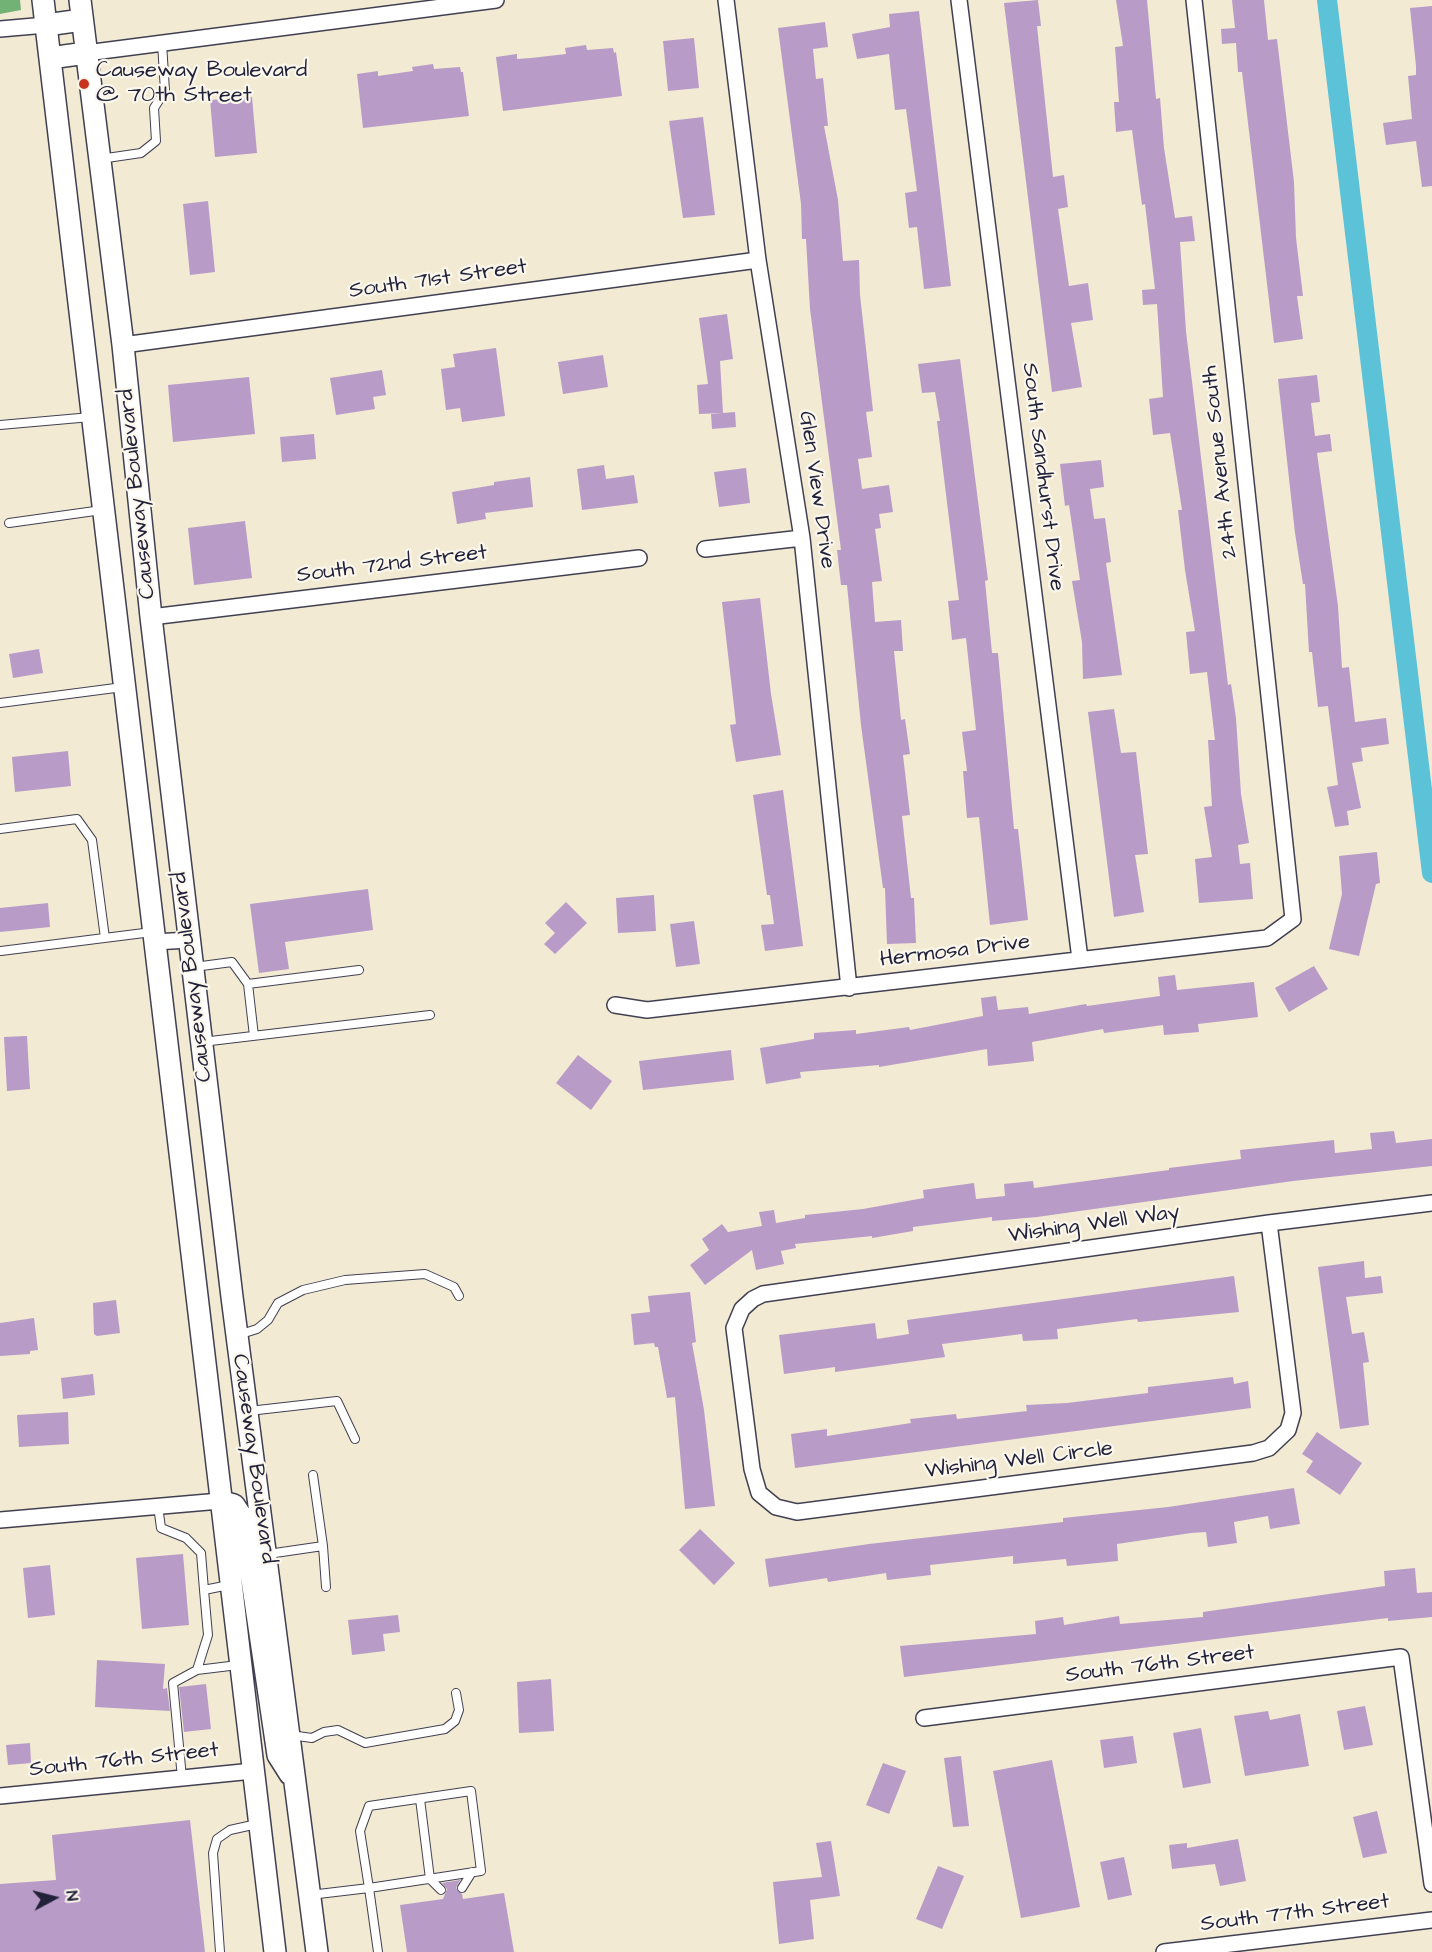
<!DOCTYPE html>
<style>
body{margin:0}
#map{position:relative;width:1432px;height:1952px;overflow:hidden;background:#f2ead2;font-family:"Architects Daughter",sans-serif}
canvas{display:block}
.north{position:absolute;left:24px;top:1868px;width:60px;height:60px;-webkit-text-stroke:4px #fbf7ec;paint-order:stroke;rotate:83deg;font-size:16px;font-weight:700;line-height:24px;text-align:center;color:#22223b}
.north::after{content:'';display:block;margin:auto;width:21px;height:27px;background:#22223b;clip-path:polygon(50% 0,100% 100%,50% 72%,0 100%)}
</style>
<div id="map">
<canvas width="1432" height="1952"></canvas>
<div class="north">N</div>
</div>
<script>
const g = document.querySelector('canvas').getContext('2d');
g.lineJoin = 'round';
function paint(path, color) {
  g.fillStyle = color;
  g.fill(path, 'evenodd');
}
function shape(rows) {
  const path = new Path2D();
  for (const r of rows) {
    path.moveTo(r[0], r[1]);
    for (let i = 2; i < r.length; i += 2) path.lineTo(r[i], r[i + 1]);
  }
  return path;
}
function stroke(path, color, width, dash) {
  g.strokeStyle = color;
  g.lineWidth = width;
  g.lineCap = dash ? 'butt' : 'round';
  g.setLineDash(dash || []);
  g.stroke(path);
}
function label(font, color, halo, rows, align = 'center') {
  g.font = font + ' "Architects Daughter",sans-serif';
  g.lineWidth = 4.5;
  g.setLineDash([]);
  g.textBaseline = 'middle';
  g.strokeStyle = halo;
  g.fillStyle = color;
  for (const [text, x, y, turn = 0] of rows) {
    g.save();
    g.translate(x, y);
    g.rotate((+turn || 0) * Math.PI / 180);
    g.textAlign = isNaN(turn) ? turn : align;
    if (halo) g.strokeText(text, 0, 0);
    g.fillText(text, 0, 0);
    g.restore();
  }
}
paint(shape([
 [0,0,20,0,21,10,0,14]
]), '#72b275');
stroke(shape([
 [1327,0,1432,873]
]), '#5bc2d8', 20);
paint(shape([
 [1038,0,1041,26,1037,26,1053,177,1064,175,1068,207,1058,209,1069,286,1088,283,1093,320,1071,323,1082,387,1052,392,1004,3],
 [1116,0,1147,0,1156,99,1160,98,1164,148,1175,218,1192,216,1195,241,1180,242,1186,331,1228,685,1231,684,1236,718,1241,794,1249,843,1238,845,1240,864,1250,863,1253,899,1199,903,1195,859,1212,857,1204,807,1212,806,1208,740,1215,740,1207,672,1190,674,1186,632,1195,631,1185,570,1178,510,1182,510,1170,433,1153,435,1149,399,1163,397,1159,334,1157,304,1143,305,1142,290,1155,289,1145,204,1142,205,1132,130,1116,132,1114,102,1119,102,1115,47,1123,46],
 [1232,0,1264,0,1268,40,1277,39,1294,182,1296,238,1303,296,1297,296,1303,339,1274,343,1242,72,1238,72,1236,43,1222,44,1221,29,1235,28],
 [1432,6,1432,186,1422,187,1416,141,1386,145,1383,123,1412,119,1408,76,1416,75,1416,66,1410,8],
 [919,11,951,286,924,289,917,227,909,228,905,193,917,191,906,109,895,110,889,54,857,59,852,34,890,27,889,14],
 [825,22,828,47,813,49,816,79,823,78,828,126,824,126,838,200,843,261,859,260,860,295,873,411,866,412,872,457,858,459,862,489,889,485,893,512,879,514,881,528,875,529,882,581,872,582,875,622,901,620,903,651,894,651,901,720,905,719,910,754,903,755,910,815,902,816,911,898,914,898,916,943,887,944,885,888,883,888,861,725,847,585,841,585,837,550,841,550,810,309,806,239,802,239,801,204,778,28],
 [694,38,699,88,668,91,663,41],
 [586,45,587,50,613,48,614,53,616,52,622,96,503,111,496,57,517,54,517,59,531,58,566,54,565,48],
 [433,64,434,69,460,67,461,72,463,72,469,116,363,128,357,74,378,71,378,76,413,71,412,67],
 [252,97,257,153,215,157,210,100],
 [703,117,715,215,683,218,669,121],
 [208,201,215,272,190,275,183,204],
 [727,314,733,359,720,361,723,413,735,412,736,427,712,429,711,414,722,413,699,414,697,385,708,384,699,318],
 [496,348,505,416,462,422,460,408,446,410,441,369,455,367,453,354],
 [603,355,608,387,563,394,558,362],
 [960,359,988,580,985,581,992,653,998,653,1014,829,1018,829,1028,920,990,925,979,817,967,818,963,771,967,771,962,732,976,730,966,638,952,640,948,601,959,600,937,421,940,421,935,392,922,393,918,364],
 [382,370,386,395,373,397,375,409,336,415,330,378],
 [1317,375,1320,402,1311,403,1315,436,1330,434,1332,451,1317,453,1338,606,1342,668,1349,667,1355,722,1386,718,1389,744,1361,748,1363,761,1352,763,1361,808,1347,811,1349,825,1335,827,1327,787,1338,785,1328,706,1318,707,1312,652,1309,652,1305,584,1303,584,1295,533,1278,379],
 [249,377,255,434,173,442,168,385],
 [314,434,316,459,282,462,280,437],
 [1101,460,1104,487,1090,489,1094,519,1105,518,1111,562,1106,563,1122,675,1083,679,1082,642,1072,581,1080,580,1069,505,1065,506,1060,464],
 [604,465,606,479,634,475,638,503,582,510,577,469],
 [746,468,750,503,719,507,714,472],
 [530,477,533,507,485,513,486,519,457,524,452,492,494,485,494,482],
 [245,521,252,578,194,585,188,528],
 [760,598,771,694,781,755,736,762,730,725,736,724,722,602],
 [39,649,43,673,13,678,9,654],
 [1114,709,1121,753,1136,752,1148,854,1135,855,1144,912,1114,917,1088,712],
 [68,751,71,786,15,792,12,757],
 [783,790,803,946,765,951,761,925,774,924,770,895,767,895,753,795],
 [1377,852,1380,883,1376,884,1359,956,1329,949,1342,894,1339,856],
 [368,889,373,930,285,942,289,969,259,973,250,904],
 [654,895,656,931,618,933,616,898],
 [566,902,587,923,555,954,544,944,555,933,545,923],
 [48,903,50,927,0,932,0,908],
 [694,921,700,964,676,967,670,924],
 [1314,966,1328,989,1289,1012,1275,988],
 [1175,975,1177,990,1254,982,1258,1017,1198,1024,1199,1032,1164,1035,1163,1025,1104,1033,1103,1029,1032,1042,1034,1061,988,1066,987,1049,879,1067,879,1065,800,1072,801,1078,766,1084,760,1048,814,1039,814,1033,856,1030,856,1034,909,1027,910,1030,983,1016,981,998,996,996,998,1010,1028,1007,1029,1014,1086,1004,1087,1006,1160,996,1158,977],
 [27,1036,30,1089,7,1091,4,1037],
 [731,1050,734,1080,643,1090,639,1061],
 [578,1055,612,1081,591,1110,556,1083],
 [1394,1131,1396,1143,1432,1139,1432,1166,1293,1181,1037,1217,992,1221,992,1217,913,1227,913,1231,872,1238,872,1236,795,1244,796,1248,781,1251,784,1264,756,1270,752,1250,705,1285,690,1265,709,1250,702,1239,722,1224,728,1232,762,1226,759,1212,774,1210,776,1223,805,1218,805,1215,863,1209,924,1198,923,1190,974,1183,976,1199,1005,1196,1004,1184,1033,1181,1034,1188,1169,1170,1169,1168,1241,1159,1240,1150,1334,1140,1335,1153,1372,1149,1370,1133],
 [1364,1261,1365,1278,1381,1276,1383,1293,1346,1297,1352,1334,1364,1332,1369,1362,1363,1363,1369,1425,1340,1429,1318,1267],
 [1234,1276,1239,1312,1138,1322,1137,1319,1057,1329,1058,1339,1023,1341,1022,1334,942,1344,945,1357,835,1372,835,1367,784,1374,779,1335,875,1323,877,1339,909,1334,907,1320],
 [690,1292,696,1342,692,1343,704,1410,715,1506,685,1509,675,1397,667,1398,658,1347,655,1347,654,1343,634,1345,631,1314,650,1312,648,1296],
 [116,1300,120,1333,97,1336,94,1334,93,1303],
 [34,1318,38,1350,30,1351,30,1354,0,1356,0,1323],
 [93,1374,95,1395,63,1399,61,1378],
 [1233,1377,1234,1384,1248,1381,1251,1408,795,1468,791,1434,827,1429,827,1436,911,1423,910,1419,956,1414,957,1419,1027,1411,1026,1405,1067,1403,1148,1393,1148,1387],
 [68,1412,69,1444,19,1447,17,1415],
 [1317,1432,1362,1463,1340,1495,1306,1472,1313,1461,1302,1454],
 [1294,1488,1300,1524,1270,1529,1268,1516,1234,1522,1237,1543,1208,1547,1206,1532,1191,1533,1117,1544,1118,1561,1067,1566,1066,1559,1013,1564,1013,1556,930,1565,931,1575,887,1580,886,1573,828,1582,827,1578,769,1587,765,1559,869,1544,1063,1522,1063,1518,1168,1507],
 [700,1529,735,1563,714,1585,679,1550],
 [183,1554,189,1625,142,1629,136,1558],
 [50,1565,55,1615,28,1618,23,1568],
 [1415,1568,1417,1593,1432,1592,1432,1617,1388,1621,1388,1618,904,1677,900,1646,1036,1634,1035,1621,1063,1617,1064,1625,1119,1616,1120,1624,1203,1617,1203,1612,1385,1586,1384,1571],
 [398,1615,400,1632,383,1634,385,1651,352,1655,348,1620],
 [97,1660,165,1664,163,1689,167,1688,170,1711,95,1707],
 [551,1679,554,1731,519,1733,517,1682],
 [206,1684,211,1729,184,1732,179,1687],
 [1365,1706,1373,1745,1344,1750,1337,1711],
 [1268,1711,1270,1720,1300,1714,1309,1766,1245,1776,1234,1716],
 [1201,1728,1211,1783,1183,1788,1173,1733],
 [1133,1736,1137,1763,1104,1768,1100,1740],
 [30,1743,31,1763,8,1765,6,1745],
 [961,1756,969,1826,953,1827,944,1758],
 [1052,1760,1080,1907,1021,1918,993,1771],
 [883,1763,906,1771,889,1814,866,1805],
 [1377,1811,1387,1853,1363,1858,1353,1817],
 [190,1820,205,1952,0,1952,0,1884,56,1880,52,1835],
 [1238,1839,1246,1881,1220,1886,1215,1864,1172,1869,1169,1845,1187,1843,1187,1848],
 [831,1841,840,1896,810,1900,814,1939,779,1944,773,1882,822,1877,816,1843],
 [1124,1857,1132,1895,1108,1900,1100,1862],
 [938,1866,964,1876,942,1929,916,1919],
 [460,1880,456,1888,462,1894,463,1899,504,1893,514,1952,407,1952,400,1905,443,1899,447,1889,442,1883]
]), '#b99bc8');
const service = shape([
 [100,159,141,153,156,141,154,108,165,91,162,43],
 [0,425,91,417],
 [9,523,102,510],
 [0,703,123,687],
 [0,829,77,819,92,840,105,938],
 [1,951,152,932],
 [194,967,232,962,248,984],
 [254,1036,248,984,359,970],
 [202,1042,430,1015],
 [238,1335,257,1329,268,1320,278,1303,303,1290,345,1280,425,1274,454,1287,459,1296],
 [249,1411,337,1401,355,1439],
 [158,1506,161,1528,186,1538,201,1553,204,1590,208,1635,197,1670,173,1683,182,1778],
 [323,1546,326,1587],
 [268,1554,323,1546,313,1475],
 [204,1590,229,1585],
 [197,1670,238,1665],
 [290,1735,312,1738,324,1732,338,1730,365,1743,445,1729,455,1721,459,1710,456,1693],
 [471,1791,481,1871,369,1888,360,1831,369,1806,471,1791],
 [420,1799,430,1879,441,1890],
 [462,1888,472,1872],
 [310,1895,369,1888,378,1952],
 [220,1952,213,1853,217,1839,230,1830,257,1824]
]);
const minor = shape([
 [726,0,758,260,802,538,849,988],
 [959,0,1080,959],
 [0,29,46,25],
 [86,53,496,0],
 [123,345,758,260],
 [705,549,802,538],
 [151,617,639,558],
 [154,942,189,940],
 [615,1005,647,1010,1267,938,1293,919,1194,0],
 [1269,1223,1293,1413,1288,1430,1269,1448,1253,1453,797,1512,776,1507,759,1493,752,1469,734,1328,742,1309,753,1299,763,1294,1269,1223,1432,1203],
 [0,1520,220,1501],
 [924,1718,1401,1657,1432,1884],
 [0,1796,253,1771],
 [1164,1952,1432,1920]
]);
const secondary = shape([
 [43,0,275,1952],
 [80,0,123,345,151,617,232,1297,317,1952],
 [46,25,82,20],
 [50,58,86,53],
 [220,1501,234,1505,243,1519,278,1755,290,1774]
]);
stroke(service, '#414052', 10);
stroke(minor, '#414052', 18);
stroke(secondary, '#414052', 24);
stroke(service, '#fff', 8);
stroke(minor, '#fff', 15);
stroke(secondary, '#fff', 21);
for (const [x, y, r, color] of [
 [84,84,6,"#c8321e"]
]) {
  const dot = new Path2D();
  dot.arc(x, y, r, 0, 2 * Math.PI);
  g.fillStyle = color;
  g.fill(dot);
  stroke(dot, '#fbf7ec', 2);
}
label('22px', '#22223b', '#fbf7ec', [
 ["Causeway Boulevard",96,71],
 ["@ 70th Street",96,96]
], 'left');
label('22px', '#22223b', '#fbf7ec', [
 ["South 71st Street",438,280,-8],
 ["24th Avenue South",1221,462,-96],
 ["South Sandhurst Drive",1042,477,83],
 ["Glen View Drive",816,490,82],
 ["Causeway Boulevard",138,494,-96],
 ["South 72nd Street",392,565,-7],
 ["Hermosa Drive",955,952,-7],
 ["Causeway Boulevard",193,977,-97],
 ["Wishing Well Way",1094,1225,-8],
 ["Causeway Boulevard",253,1459,82],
 ["Wishing Well Circle",1019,1461,-7],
 ["South 76th Street",1160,1665,-7],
 ["South 76th Street",124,1761,-6],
 ["South 77th Street",1295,1914,-7]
]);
</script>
